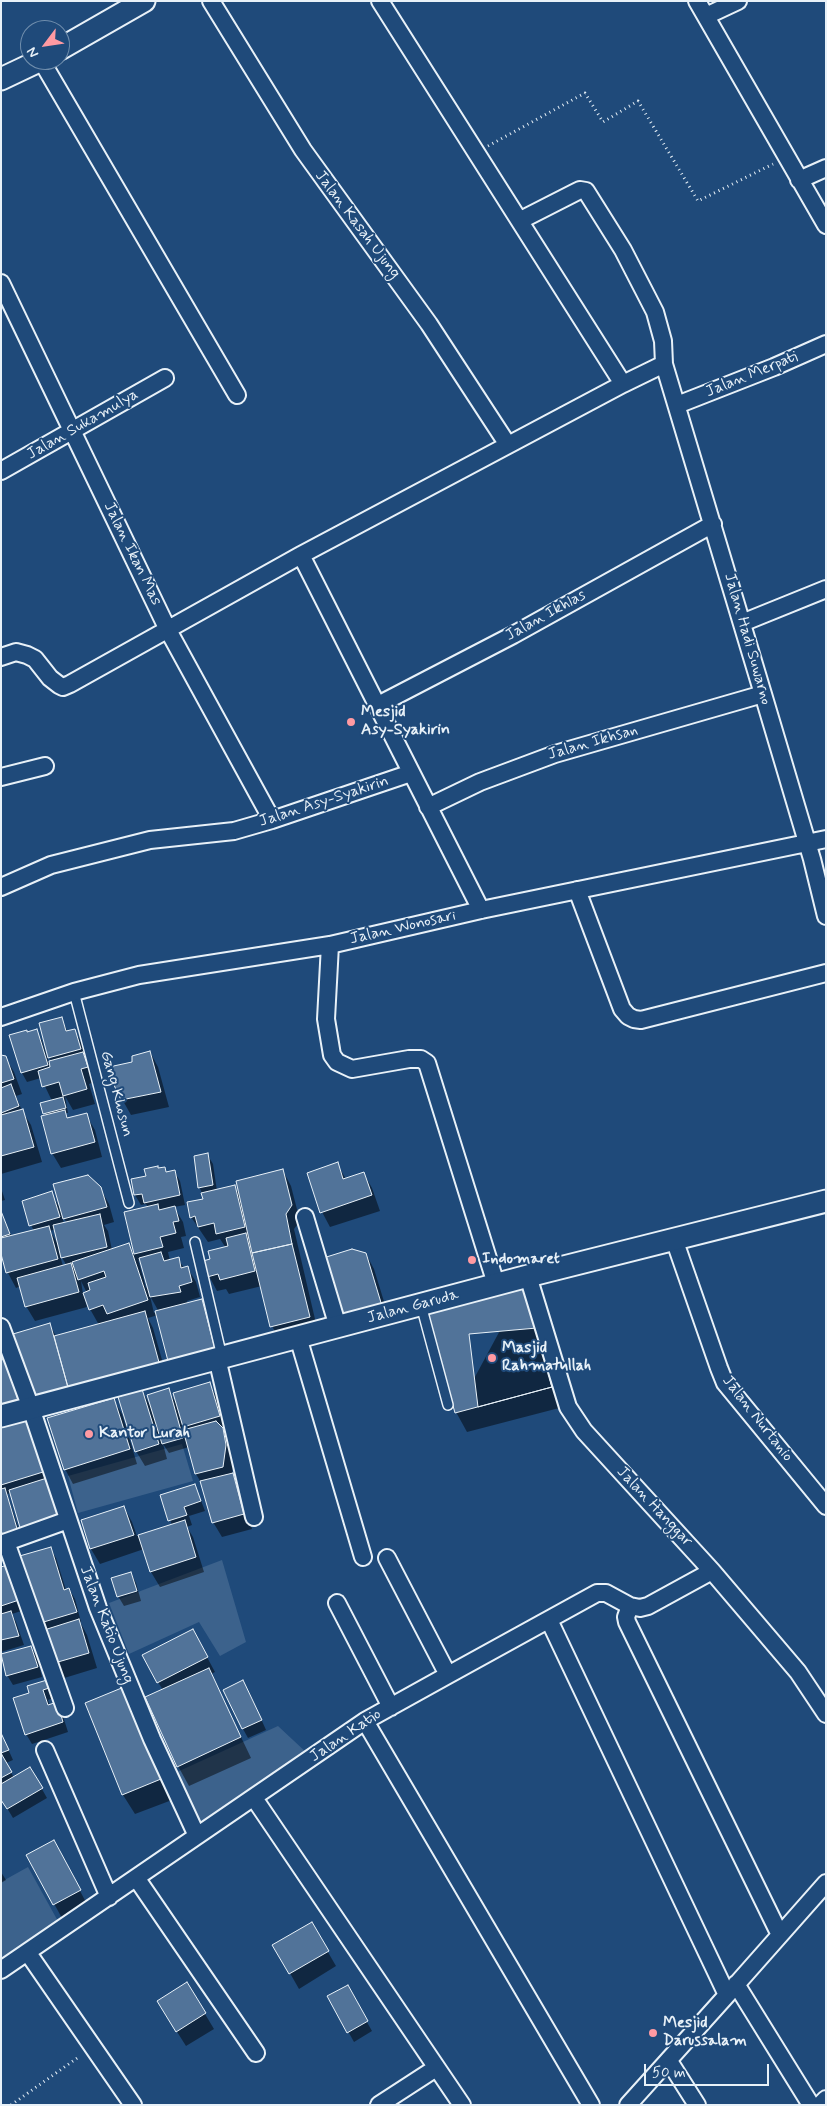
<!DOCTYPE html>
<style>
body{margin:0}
#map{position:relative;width:827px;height:2106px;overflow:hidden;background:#1f4a7a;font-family:Mynerve,sans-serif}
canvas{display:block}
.frame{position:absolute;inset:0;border:2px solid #e8f1f8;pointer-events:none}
.north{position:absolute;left:20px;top:20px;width:50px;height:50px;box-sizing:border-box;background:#1f4a7a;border:1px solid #6f8dac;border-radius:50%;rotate:239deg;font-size:14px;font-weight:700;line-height:20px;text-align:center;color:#e8f1f8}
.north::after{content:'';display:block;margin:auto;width:18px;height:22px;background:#ff9aa2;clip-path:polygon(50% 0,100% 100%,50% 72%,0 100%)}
.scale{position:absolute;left:644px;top:2064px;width:125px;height:22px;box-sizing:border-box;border:2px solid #e8f1f8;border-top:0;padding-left:6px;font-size:15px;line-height:18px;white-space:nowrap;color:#e8f1f8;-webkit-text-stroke:4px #1f4a7a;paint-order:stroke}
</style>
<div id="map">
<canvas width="827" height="2106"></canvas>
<div class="frame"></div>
<div class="north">N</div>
<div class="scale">50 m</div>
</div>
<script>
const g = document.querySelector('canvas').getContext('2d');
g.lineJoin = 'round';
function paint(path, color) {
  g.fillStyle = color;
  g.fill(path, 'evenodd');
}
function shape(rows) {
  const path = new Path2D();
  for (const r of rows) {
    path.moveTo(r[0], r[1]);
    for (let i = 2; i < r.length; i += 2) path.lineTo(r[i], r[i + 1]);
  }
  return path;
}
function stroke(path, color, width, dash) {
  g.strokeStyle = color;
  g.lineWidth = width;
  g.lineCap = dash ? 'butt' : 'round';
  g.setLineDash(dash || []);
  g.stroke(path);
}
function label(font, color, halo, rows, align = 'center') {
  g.font = font + ' Mynerve,sans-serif';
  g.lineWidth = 4;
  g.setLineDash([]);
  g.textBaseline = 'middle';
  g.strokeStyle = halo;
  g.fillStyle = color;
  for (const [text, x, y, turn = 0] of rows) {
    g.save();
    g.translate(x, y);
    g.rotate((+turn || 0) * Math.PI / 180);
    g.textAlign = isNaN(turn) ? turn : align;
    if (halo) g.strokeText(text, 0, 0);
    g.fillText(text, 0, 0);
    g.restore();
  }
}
paint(shape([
 [182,1444,193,1481,78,1513,68,1476],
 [222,1560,246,1642,220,1656,199,1622,129,1654,109,1603],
 [278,1726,308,1754,204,1823,199,1818,177,1772],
 [28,1867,59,1923,1,1960,1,1882]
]), '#3c628c');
paint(shape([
 [61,1018,68,1032,74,1030,80,1040,95,1082,89,1084,95,1104,73,1110,65,1096,68,1113,65,1113,69,1119,86,1115,95,1130,102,1157,61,1168,52,1153,46,1117,42,1104,52,1101,41,1078,27,1082,22,1073,27,1033,36,1031,42,1041,49,1063,52,1062,49,1057],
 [150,1052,158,1067,169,1107,131,1115,122,1099,134,1063],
 [1,1056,5,1057,14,1072,22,1094,16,1096,22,1111,31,1125,42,1162,1,1174],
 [207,1154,213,1164,217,1191,235,1187,240,1196,283,1171,291,1186,300,1221,294,1229,318,1332,280,1341,272,1326,262,1286,229,1294,226,1289,217,1291,209,1276,212,1260,226,1248,220,1239,208,1242,191,1217,204,1200,200,1188,195,1157],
 [337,1164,346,1179,364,1174,372,1188,380,1211,330,1227,322,1212],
 [164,1169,167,1173,174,1171,180,1181,185,1205,174,1207,183,1222,186,1236,181,1237,184,1248,168,1252,170,1261,178,1259,184,1268,187,1267,196,1282,200,1297,187,1301,188,1304,201,1301,210,1316,223,1364,158,1315,148,1318,153,1328,168,1381,42,1415,49,1324,56,1336,99,1325,90,1309,86,1296,84,1296,87,1307,35,1321,26,1306,21,1286,16,1288,8,1273,1,1249,1,1213,12,1237,34,1231,31,1225,51,1193,60,1208,100,1188,109,1204,114,1222,104,1225,108,1231,112,1250,128,1245,135,1256,125,1213,148,1207,146,1204,141,1205,135,1195,132,1180,147,1177,158,1170],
 [62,1215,67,1223,64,1224],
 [56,1229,59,1246,50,1231],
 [60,1256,61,1256,67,1266,63,1266],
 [138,1259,143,1268,148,1287,146,1288],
 [81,1281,87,1293,83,1294],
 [150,1296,159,1312,154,1313],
 [1,1188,5,1200,1,1201],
 [352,1251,366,1254,374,1269,390,1321],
 [524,1286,563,1407,467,1432,456,1412],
 [5,1360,26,1415,1,1422,1,1361],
 [209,1384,218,1399,228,1431,224,1432,231,1444,234,1461,232,1474,241,1489,252,1529,222,1537,213,1522,203,1486,196,1474,189,1447,169,1453,163,1444,167,1459,145,1466,136,1451,142,1391,151,1407,168,1390,176,1403],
 [182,1422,186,1430,183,1431],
 [113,1399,122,1414,137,1464,73,1484,65,1469],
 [1,1427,32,1430,63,1530,11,1493,7,1494,23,1542,1,1549],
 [195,1485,205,1511,189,1516,192,1525,187,1527,193,1537,204,1572,160,1587,151,1572,144,1549,100,1564,91,1549,82,1521,124,1507,132,1522,137,1536,172,1525,161,1496],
 [50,1548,56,1558,66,1590,69,1589,75,1599,81,1622,80,1622,87,1635,97,1668,61,1679,38,1623],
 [1,1569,24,1610,12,1614,16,1622,24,1645,1,1652],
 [131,1573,136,1583,141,1601,124,1606,118,1596],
 [201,1646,215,1672,211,1674,251,1758,189,1786,178,1766,163,1690,158,1682],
 [31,1647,37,1657,42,1677,13,1685,7,1675,1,1655],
 [46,1681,54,1698,48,1700,50,1706,62,1713,68,1732,32,1744,26,1734,30,1694],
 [124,1689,172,1800,135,1814,123,1795,87,1704],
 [249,1692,266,1730,248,1738,243,1729],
 [1,1733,13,1760,6,1763,14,1778,30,1768,47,1798,13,1818,1,1798],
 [28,1856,62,1857,88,1906,63,1920],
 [1,1872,6,1880,1,1883],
 [311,1923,336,1966,299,1989,274,1945],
 [187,1984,214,2029,186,2046,167,2016],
 [347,1987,372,2031,354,2042,329,1997]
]), '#0007');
const building = shape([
 [62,1017,66,1031,75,1029,81,1049,48,1058,39,1023,62,1017],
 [37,1029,48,1065,21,1073,9,1035,27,1030,27,1032,37,1029],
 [150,1051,161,1092,121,1100,113,1083,109,1067,132,1062,132,1056,150,1051],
 [83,1052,88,1067,81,1069,87,1089,63,1096,59,1082,42,1087,38,1071,50,1067,49,1061,83,1052],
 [1,1055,6,1056,14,1079,1,1083,1,1055],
 [11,1084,19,1106,1,1113,1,1088,11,1084],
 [63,1097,66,1108,43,1114,40,1103,63,1097],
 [23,1109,34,1147,1,1156,1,1115,23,1109],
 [65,1110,67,1118,87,1113,95,1142,51,1154,41,1116,65,1110],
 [208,1153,213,1185,198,1188,194,1156,208,1153],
 [338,1162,343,1179,364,1172,372,1195,320,1213,307,1173,338,1162],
 [158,1166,158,1168,165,1167,166,1172,175,1170,180,1195,144,1203,142,1194,134,1195,131,1179,146,1176,144,1169,158,1166],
 [283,1169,292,1205,286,1214,292,1244,252,1253,236,1181,283,1169],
 [88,1175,101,1187,107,1207,63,1219,53,1184,88,1175],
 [235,1185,245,1227,216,1234,214,1223,198,1227,195,1216,190,1218,187,1202,203,1199,201,1193,235,1185],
 [52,1191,60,1217,29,1226,22,1201,52,1191],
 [158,1204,159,1210,175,1206,179,1221,173,1222,176,1233,160,1237,163,1247,134,1254,124,1212,158,1204],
 [1,1211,10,1234,1,1237,1,1211],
 [100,1214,107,1247,61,1258,53,1225,100,1214],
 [49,1226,58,1259,6,1273,1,1254,1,1238,49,1226],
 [246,1233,255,1271,220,1280,218,1274,207,1277,203,1261,210,1259,208,1251,228,1246,226,1238,246,1233],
 [129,1243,148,1300,107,1314,103,1305,89,1310,83,1293,90,1290,88,1283,106,1277,104,1271,78,1280,72,1262,129,1243],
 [292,1244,310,1317,270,1327,252,1253,292,1244],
 [352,1249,366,1253,382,1306,338,1319,320,1259,352,1249],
 [161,1252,164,1261,179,1257,181,1268,188,1266,192,1282,179,1286,181,1292,150,1297,139,1258,161,1252],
 [71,1263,79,1292,25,1307,17,1278,71,1263],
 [525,1285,552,1387,455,1413,427,1311,525,1285],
 [202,1299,215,1349,168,1361,155,1311,202,1299],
 [145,1311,160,1366,69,1391,54,1336,145,1311],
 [50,1323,69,1391,32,1401,13,1334,50,1323],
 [537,1328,552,1387,478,1407,469,1334,537,1328],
 [6,1359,18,1400,1,1405,1,1360,6,1359],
 [210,1382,220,1416,183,1427,173,1393,210,1382],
 [169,1388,183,1438,162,1444,147,1395,169,1388],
 [142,1389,159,1444,135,1452,118,1397,142,1389],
 [114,1398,130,1449,64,1470,47,1418,114,1398],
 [27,1418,43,1472,1,1485,1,1426,27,1418],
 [216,1421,223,1428,226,1445,223,1467,195,1474,183,1430,216,1421],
 [233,1473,244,1514,212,1523,200,1481,233,1473],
 [47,1478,59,1520,21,1531,9,1490,47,1478],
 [195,1484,201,1501,184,1507,187,1515,168,1521,160,1495,195,1484],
 [5,1488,18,1532,1,1538,1,1489,5,1488],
 [124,1506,134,1535,90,1549,81,1520,124,1506],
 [185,1520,196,1557,150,1572,138,1535,185,1520],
 [51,1547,64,1590,69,1588,77,1612,37,1624,16,1557,51,1547],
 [7,1565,19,1600,1,1606,1,1567,7,1565],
 [131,1572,137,1591,117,1597,111,1578,131,1572],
 [11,1611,19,1636,1,1640,1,1614,11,1611],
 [79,1619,89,1653,51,1664,41,1631,79,1619],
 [193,1629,208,1657,157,1683,142,1655,193,1629],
 [31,1646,38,1667,6,1676,1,1654,31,1646],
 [209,1668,241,1737,177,1767,145,1697,209,1668],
 [47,1680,49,1688,43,1690,48,1705,57,1702,63,1722,25,1735,13,1698,29,1693,27,1686,47,1680],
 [243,1680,262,1720,242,1729,223,1690,243,1680],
 [124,1687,161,1779,122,1795,85,1703,124,1687],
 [1,1733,9,1750,1,1753,1,1733],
 [2,1755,12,1772,1,1778,1,1756,2,1755],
 [30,1767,43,1788,7,1809,1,1800,1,1784,30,1767],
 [54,1840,81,1890,53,1905,26,1855,54,1840],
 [312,1922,329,1951,289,1974,272,1945,312,1922],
 [187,1982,206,2013,176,2032,157,2001,187,1982],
 [348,1985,368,2021,347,2033,327,1996,348,1985]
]);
paint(building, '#517399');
stroke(building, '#e8f1f8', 1);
const service = shape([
 [74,992,129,1203],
 [195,1242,222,1357],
 [421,1305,448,1405]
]);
const minor = shape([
 [211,1,303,150,429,324,508,445],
 [380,1,623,384],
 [697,1,826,225],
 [706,16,738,1],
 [41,60,237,395],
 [799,180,826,168],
 [521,220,574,193,580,190,586,191,623,250,655,312,663,341,664,364,763,694,812,859,826,916],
 [1,283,168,630,272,820],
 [677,405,774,367,826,344],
 [1,471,165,378],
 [301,555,481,910],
 [742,623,826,589],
 [1,657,16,652,27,655,35,659,50,678,59,685,63,687,70,684,301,555,623,384,664,364],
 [378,705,513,635,713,524],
 [1,777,45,766],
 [428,807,480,782,555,754,763,694],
 [1,887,51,865,150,840,234,831,272,820,411,773],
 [577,890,622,1009,628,1016,634,1019,641,1020,826,973],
 [330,945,326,1019,332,1055,337,1062,352,1069,409,1059,421,1059,427,1063,496,1284],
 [1,1017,74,992,139,975,330,945,481,910,826,839],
 [305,1217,338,1327],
 [674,1239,719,1368,725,1383,826,1506],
 [528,1276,568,1407,584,1431,712,1571,798,1672,826,1714],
 [1,1327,31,1408,98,1608,152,1739,197,1836],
 [298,1337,363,1557],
 [217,1358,254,1517],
 [6,1542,65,1708],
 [1,1544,68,1520],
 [387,1558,448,1675],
 [337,1603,391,1707],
 [630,1606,626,1617,627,1622,780,1935],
 [549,1620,727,1995,628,2105],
 [365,1721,591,2105],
 [45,1750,109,1897],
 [254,1798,462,2105],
 [137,1879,256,2053],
 [28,1953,133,2105],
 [1,1970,365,1721,448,1675,597,1593,606,1593,630,1606,640,1608,648,1606,712,1571],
 [736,1984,811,2105],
 [727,1995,826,1883],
 [669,2061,697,2105],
 [379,2105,436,2068],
 [820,2105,826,2099]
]);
const tertiary = shape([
 [60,49,144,1],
 [1,79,41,60],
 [1,1416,528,1276,826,1201]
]);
stroke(service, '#e8f1f8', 12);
stroke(minor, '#e8f1f8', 20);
stroke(tertiary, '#e8f1f8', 25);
stroke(shape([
 [488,146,585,93,603,122,638,101,698,201,773,164],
 [11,2105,80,2056]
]), '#e8f1f8', 3, [1, 4]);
stroke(service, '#1f4a7a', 9);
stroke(minor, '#1f4a7a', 16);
stroke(tertiary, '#1f4a7a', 21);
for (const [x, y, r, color] of [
 [351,722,5,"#ff9aa2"],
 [472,1260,5,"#ff9aa2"],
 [492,1358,5,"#ff9aa2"],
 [89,1434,5,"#ff9aa2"],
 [653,2033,5,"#ff9aa2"]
]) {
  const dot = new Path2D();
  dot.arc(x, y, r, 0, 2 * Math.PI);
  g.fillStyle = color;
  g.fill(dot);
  stroke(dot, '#1f4a7a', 2);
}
label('16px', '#e8f1f8', '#1f4a7a', [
 ["Jalan Kasah Ujung",357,225,53],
 ["Jalan Merpati",752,375,-22],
 ["Jalan Sukamulya",83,425,-30],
 ["Jalan Ikan Mas",132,554,64],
 ["Jalan Ikhlas",546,616,-29],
 ["Jalan Hadi Suwarno",747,639,74],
 ["Jalan Ikhsan",593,743,-16],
 ["Jalan Asy-Syakirin",324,802,-18],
 ["Jalan Wonosari",403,928,-13],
 ["Gang Khosun",116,1094,75],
 ["Jalan Garuda",413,1307,-15],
 ["Jalan Nurtanio",757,1419,52],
 ["Jalan Hanggar",654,1507,47],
 ["Jalan Katio Ujung",106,1625,69],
 ["Jalan Katio",346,1736,-34]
]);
label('bold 16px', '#e8f1f8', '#1f4a7a', [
 ["Mesjid",361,713],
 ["Asy-Syakirin",361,731],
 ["Indomaret",482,1260],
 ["Masjid",502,1349],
 ["Rahmatullah",502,1367],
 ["Kantor Lurah",99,1434],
 ["Mesjid",663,2024],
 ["Darussalam",663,2042]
], 'left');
</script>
